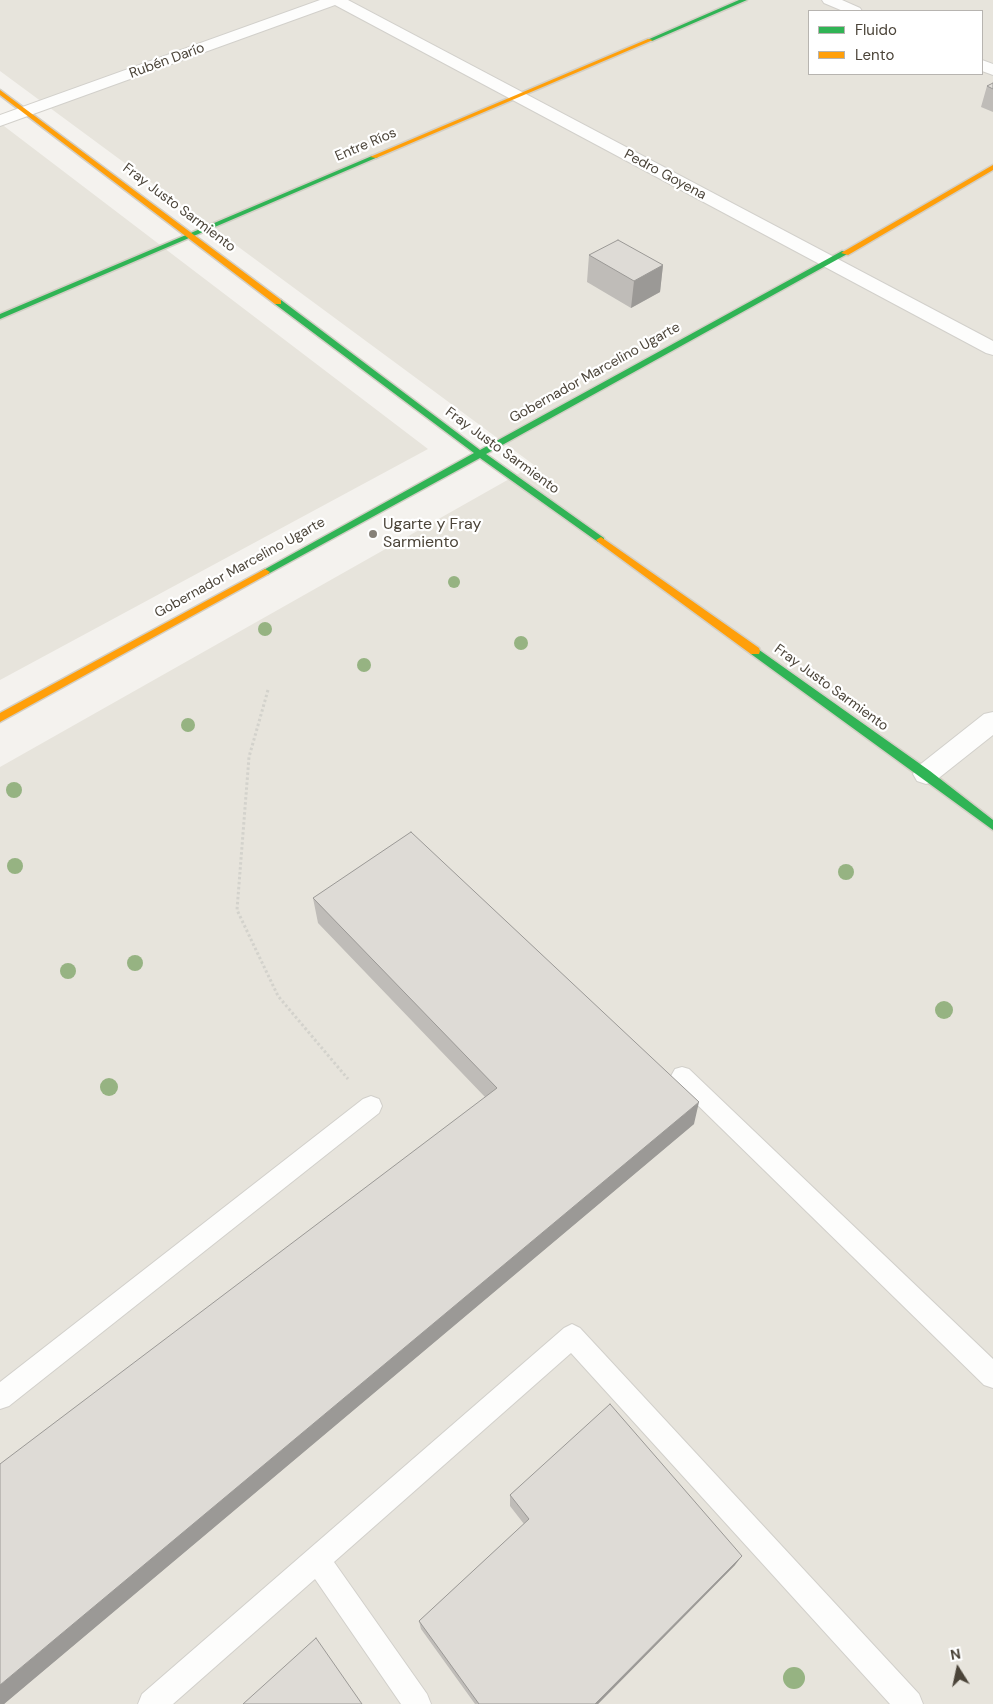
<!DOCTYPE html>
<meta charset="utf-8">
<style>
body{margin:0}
#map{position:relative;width:993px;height:1704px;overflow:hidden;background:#f4f2ee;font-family:"DM Sans",sans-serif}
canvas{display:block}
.legend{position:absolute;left:808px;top:10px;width:175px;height:65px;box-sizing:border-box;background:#fff;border:1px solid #b7b4b0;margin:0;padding:6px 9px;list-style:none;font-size:15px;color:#4b4439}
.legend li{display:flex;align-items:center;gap:10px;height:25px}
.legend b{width:25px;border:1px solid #b7b4b0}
.north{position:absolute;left:933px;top:1644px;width:50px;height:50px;-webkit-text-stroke:4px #fff;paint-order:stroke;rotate:350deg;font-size:14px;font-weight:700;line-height:20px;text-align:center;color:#4b4439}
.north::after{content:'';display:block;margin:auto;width:18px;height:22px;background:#4b4439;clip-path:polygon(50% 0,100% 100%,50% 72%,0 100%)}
</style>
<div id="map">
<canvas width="993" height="1704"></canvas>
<ul class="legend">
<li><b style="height:6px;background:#30b455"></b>Fluido</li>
<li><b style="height:6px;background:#ff9f0a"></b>Lento</li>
</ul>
<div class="north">N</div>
</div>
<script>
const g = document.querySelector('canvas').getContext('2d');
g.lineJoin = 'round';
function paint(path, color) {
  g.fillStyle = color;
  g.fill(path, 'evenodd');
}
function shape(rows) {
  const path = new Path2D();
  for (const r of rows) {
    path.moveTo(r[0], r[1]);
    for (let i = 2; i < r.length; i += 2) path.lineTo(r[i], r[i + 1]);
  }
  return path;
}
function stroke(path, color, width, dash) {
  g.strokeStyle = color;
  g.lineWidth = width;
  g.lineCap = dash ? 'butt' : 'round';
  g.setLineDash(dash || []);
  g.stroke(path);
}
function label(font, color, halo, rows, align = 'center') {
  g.font = font + ' "DM Sans",sans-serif';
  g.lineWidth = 4.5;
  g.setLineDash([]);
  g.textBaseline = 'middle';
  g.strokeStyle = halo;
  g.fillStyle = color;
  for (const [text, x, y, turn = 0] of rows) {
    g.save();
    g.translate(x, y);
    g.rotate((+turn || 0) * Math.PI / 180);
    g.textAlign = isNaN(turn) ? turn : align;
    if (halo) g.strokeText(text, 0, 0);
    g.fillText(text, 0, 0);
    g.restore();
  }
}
paint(shape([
 [0,0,993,0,993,1704,0,1704,0,767,534,465,0,71],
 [809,11,982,11,982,74,809,74],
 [0,123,428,449,0,680]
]), '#e7e4dc');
const lane = shape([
 [682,1067,689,1069,993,1359,993,1388,984,1385,675,1083,671,1076,675,1069,682,1067],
 [371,1096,379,1099,382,1106,379,1113,9,1406,0,1409,0,1382,363,1099,371,1096],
 [572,1324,580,1328,919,1694,923,1704,890,1704,571,1353,334,1562,427,1694,431,1704,401,1704,315,1579,173,1704,138,1704,142,1694,564,1328,572,1324]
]);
const street = shape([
 [320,0,348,0,993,341,993,355,986,353,335,5,0,126,0,115,320,0],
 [822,0,842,0,860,8,862,11,843,11,824,3,822,0],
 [982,60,993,64,993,75,982,71,982,60],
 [993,712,993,735,935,781,926,784,917,781,913,774,917,767,984,714,993,712]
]);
const fast = shape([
 [739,0,747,0,652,41,647,40,739,0],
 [372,156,378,157,0,319,0,314,372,156],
 [842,251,849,253,486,454,604,538,604,542,598,542,480,458,268,574,262,574,260,572,474,453,275,304,275,300,281,300,480,450,842,251],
 [755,647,930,771,993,820,993,830,751,654,750,651,755,647]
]);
const slow = shape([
 [648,39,653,40,376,158,370,157,648,39],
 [0,90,281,300,281,304,275,304,0,95,0,90],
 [993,165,993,170,848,255,841,253,993,165],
 [601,537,759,648,760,651,759,654,751,654,598,542,596,540,601,537],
 [265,569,270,572,268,574,0,722,0,713,265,569]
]);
stroke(lane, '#d2d0cb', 2);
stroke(street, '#d2d0cb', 2);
stroke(fast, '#d3cfc5', 3);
stroke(slow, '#d3cfc5', 3);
stroke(shape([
 [268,690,249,757,237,910,278,996,348,1079]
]), '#d3d2cc', 3, [2.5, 2.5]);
paint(lane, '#fdfdfc');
paint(street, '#fdfdfc');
paint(fast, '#30b455');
paint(slow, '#ff9f0a');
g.fillStyle = '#96b382';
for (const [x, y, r] of [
 [454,582,6],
 [265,629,7],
 [521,643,7],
 [364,665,7],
 [188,725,7],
 [14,790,8],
 [15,866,8],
 [846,872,8],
 [135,963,8],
 [68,971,8],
 [944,1010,9],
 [109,1087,9],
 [794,1678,11]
]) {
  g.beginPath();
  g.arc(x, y, r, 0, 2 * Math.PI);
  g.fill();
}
paint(shape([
 [993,83,993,112,981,107,987,86],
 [589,255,663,265,660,292,631,308,587,282],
 [313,898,694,1124,4,1704,0,1704,485,1097,318,923],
 [510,1495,735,1565,598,1704,475,1704,421,1629,419,1621,524,1524,510,1506]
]), '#bfbcb8');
paint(shape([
 [663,265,660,292,631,308,634,281],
 [699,1102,694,1124,4,1704,0,1704,0,1685],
 [742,1556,735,1565,598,1704,595,1704]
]), '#9b9996');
const building = shape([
 [993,83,993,89,987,86,993,83],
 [618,240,663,265,634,281,589,255,618,240],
 [411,832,699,1102,0,1685,0,1464,497,1088,313,898,411,832],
 [610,1404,742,1556,595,1704,479,1704,419,1621,529,1519,510,1495,610,1404],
 [316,1638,362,1704,243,1704,316,1638]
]);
paint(building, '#dedbd6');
stroke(building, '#9b9996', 1);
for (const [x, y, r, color] of [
 [373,534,5,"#868178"]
]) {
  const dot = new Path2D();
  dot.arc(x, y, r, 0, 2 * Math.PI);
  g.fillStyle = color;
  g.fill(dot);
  stroke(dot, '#fff', 2);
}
label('14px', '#4b4439', '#fff', [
 ["Rubén Darío",167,61,-20],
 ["Entre Ríos",366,145,-23],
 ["Pedro Goyena",665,175,28],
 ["Fray Justo Sarmiento",179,208,37],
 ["Gobernador Marcelino Ugarte",595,373,-29],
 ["Fray Justo Sarmiento",502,451,36],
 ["Gobernador Marcelino Ugarte",240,568,-29],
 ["Fray Justo Sarmiento",831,688,36]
]);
label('16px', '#4b4439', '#fff', [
 ["Ugarte y Fray",383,525],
 ["Sarmiento",383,543]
], 'left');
</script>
